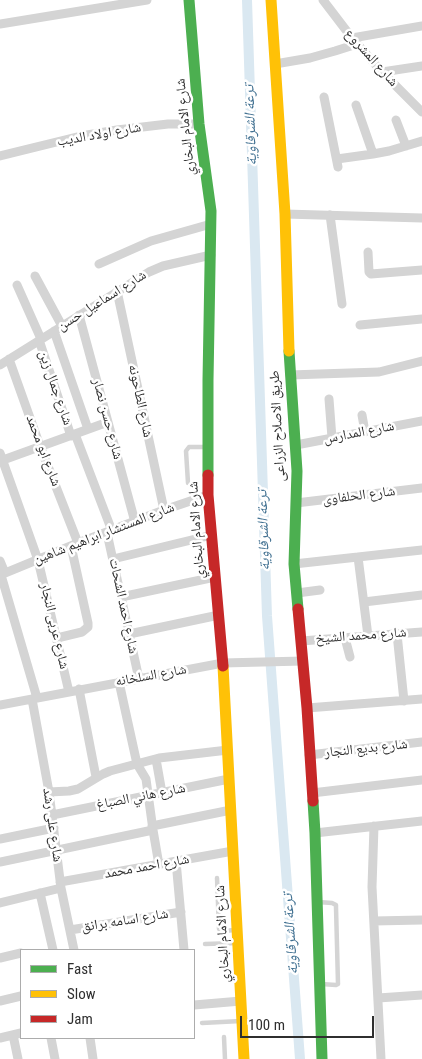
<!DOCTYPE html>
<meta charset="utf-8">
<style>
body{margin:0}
#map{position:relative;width:422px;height:1059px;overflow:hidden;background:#fff;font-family:"Roboto Condensed",sans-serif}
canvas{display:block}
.legend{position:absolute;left:20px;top:949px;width:175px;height:90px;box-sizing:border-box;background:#fff;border:1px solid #acacac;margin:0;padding:6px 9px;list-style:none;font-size:15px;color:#2f2f2f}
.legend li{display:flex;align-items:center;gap:10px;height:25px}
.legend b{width:25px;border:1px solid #acacac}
.scale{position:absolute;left:240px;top:1016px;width:134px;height:22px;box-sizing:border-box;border:2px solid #2f2f2f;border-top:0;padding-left:6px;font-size:15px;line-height:18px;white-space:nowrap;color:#2f2f2f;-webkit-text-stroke:4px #fff;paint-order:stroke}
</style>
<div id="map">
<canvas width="422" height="1059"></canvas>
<ul class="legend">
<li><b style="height:6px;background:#4caf50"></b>Fast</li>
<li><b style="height:6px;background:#ffc107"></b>Slow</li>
<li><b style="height:6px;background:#c62828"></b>Jam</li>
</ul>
<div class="scale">100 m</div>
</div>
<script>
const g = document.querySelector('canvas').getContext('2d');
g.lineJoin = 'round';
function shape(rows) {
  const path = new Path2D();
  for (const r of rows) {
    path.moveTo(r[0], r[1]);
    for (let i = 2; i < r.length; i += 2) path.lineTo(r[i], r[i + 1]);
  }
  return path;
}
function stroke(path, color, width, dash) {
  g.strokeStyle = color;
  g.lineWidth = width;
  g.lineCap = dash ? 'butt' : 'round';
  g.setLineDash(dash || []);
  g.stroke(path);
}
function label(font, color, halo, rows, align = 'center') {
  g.font = font + ' "Roboto Condensed","Noto Naskh Arabic",sans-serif';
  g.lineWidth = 5;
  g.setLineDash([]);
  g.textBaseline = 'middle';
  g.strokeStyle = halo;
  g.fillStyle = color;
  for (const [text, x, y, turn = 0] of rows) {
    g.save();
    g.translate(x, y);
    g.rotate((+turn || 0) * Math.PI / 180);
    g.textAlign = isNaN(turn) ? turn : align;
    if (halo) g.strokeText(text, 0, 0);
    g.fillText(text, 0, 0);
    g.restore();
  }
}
stroke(shape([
 [247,0,267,616,300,1059]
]), '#dae8f1', 10);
stroke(shape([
 [188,483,186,451,189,447,207,447],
 [217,878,219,929,222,931,236,930],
 [318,902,332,903,336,905,336,907,338,984,336,985,321,984],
 [205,944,237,943],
 [202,1023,241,1021],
 [224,1037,225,1059]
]), '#d4d4d4', 4.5);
stroke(shape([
 [323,0,352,38,382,72,422,112],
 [0,24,147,0],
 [352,38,422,26],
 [275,64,310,58,335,51,357,44],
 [382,72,422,66],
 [324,97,338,167],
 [356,105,373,154],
 [396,120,406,146],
 [0,156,81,136,117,130,168,124,199,124],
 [337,159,373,154,389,151,422,141],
 [285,214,422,218],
 [330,215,342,304],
 [368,252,369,272,371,274,422,270],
 [99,264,151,241,211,224],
 [35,276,62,326],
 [17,285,41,339],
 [117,291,164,510],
 [79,315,135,522],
 [360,325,422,319],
 [54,331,88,429],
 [39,340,71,436],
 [9,359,40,446,78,543],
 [0,365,149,272,163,266,211,255],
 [290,375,379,372,422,361],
 [329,399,332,438],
 [362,415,365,432],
 [75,434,112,531],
 [296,445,422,421],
 [0,453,38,560,69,692],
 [3,460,108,422],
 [296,503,422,488],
 [107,533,139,679],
 [358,557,368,636],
 [113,559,212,535],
 [0,561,5,573],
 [294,564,422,550],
 [0,575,78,543,164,510,208,495],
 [1,575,37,698],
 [297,593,320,590],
 [121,597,215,577],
 [364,602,422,595],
 [129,634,219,615],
 [397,634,404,701],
 [57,638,82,632,88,627,88,623,71,546],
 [345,638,350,657],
 [301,641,422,632],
 [119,682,137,764,146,779,153,830,159,865],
 [79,689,96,777],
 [32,699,49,792,61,888,74,950],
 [0,705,223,663,303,661],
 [307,708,422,699],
 [309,755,422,742],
 [156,759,162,793],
 [49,792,69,791,78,789,103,774,110,771,159,758,228,750],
 [312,793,422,780],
 [52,815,229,779],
 [152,826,231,810],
 [374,826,372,887,381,1059],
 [315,833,422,821],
 [0,839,54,828],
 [176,861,184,950],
 [0,862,153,830],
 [60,882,233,851],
 [40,893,53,950],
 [0,903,61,888],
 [374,921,422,920],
 [70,930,181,912],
 [0,958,21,953],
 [378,998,422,995],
 [0,1001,21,996],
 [194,1005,241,1001],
 [13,1035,18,1059],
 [0,1038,21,1033],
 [51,1038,55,1059],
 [90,1038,93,1059]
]), '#d4d4d4', 9);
stroke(shape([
 [189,0,199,124,211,211,208,380,208,475],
 [289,351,297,471,294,564,298,609],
 [313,801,315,833,322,1059]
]), '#4caf50', 11);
stroke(shape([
 [271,0,285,214,289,351],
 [223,666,244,1059]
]), '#ffc107', 11);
stroke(shape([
 [208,475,208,495,223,666],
 [298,609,307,708,313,801]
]), '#c62828', 11);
label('14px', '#2f2f2f', '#fff', [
 ["شارع المشروع",371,58,48],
 ["شارع الامام البخاري",186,127,-96],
 ["شارع اولاد الديب",99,135,-10],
 ["شارع اسماعيل حسن",102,301,-32],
 ["شارع جمال زين",55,388,71],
 ["شارع الطاحونه",140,401,78],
 ["شارع حسن نصار",107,419,75],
 ["طريق الاصلاح الزراعى",278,426,-93],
 ["شارع المدارس",359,433,-11],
 ["شارع ابو محمد",43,451,69],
 ["شارع الحلفاوى",359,496,-7],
 ["شارع الامام البخاري",197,530,-94],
 ["شارع المستشار ابراهيم شاهين",104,534,-21],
 ["شارع احمد الشحات",123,606,78],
 ["شارع عربى النجار",54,626,77],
 ["شارع محمد الشيخ",361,636,-4],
 ["شارع السلخانه",151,676,-10],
 ["شارع بديع النجار",366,749,-6],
 ["شارع هاني الصباغ",141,797,-11],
 ["شارع على رشد",52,825,82],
 ["شارع احمد محمد",147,867,-10],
 ["شارع اسامه برانق",125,921,-9],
 ["شارع الامام البخاري",223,934,-93]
]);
label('italic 15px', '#3f6f90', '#fff', [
 ["ترعة الشرقاوية",251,125,-92],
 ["ترعة الشرقاوية",264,530,-92],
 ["ترعة الشرقاوية",291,934,-94]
]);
</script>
